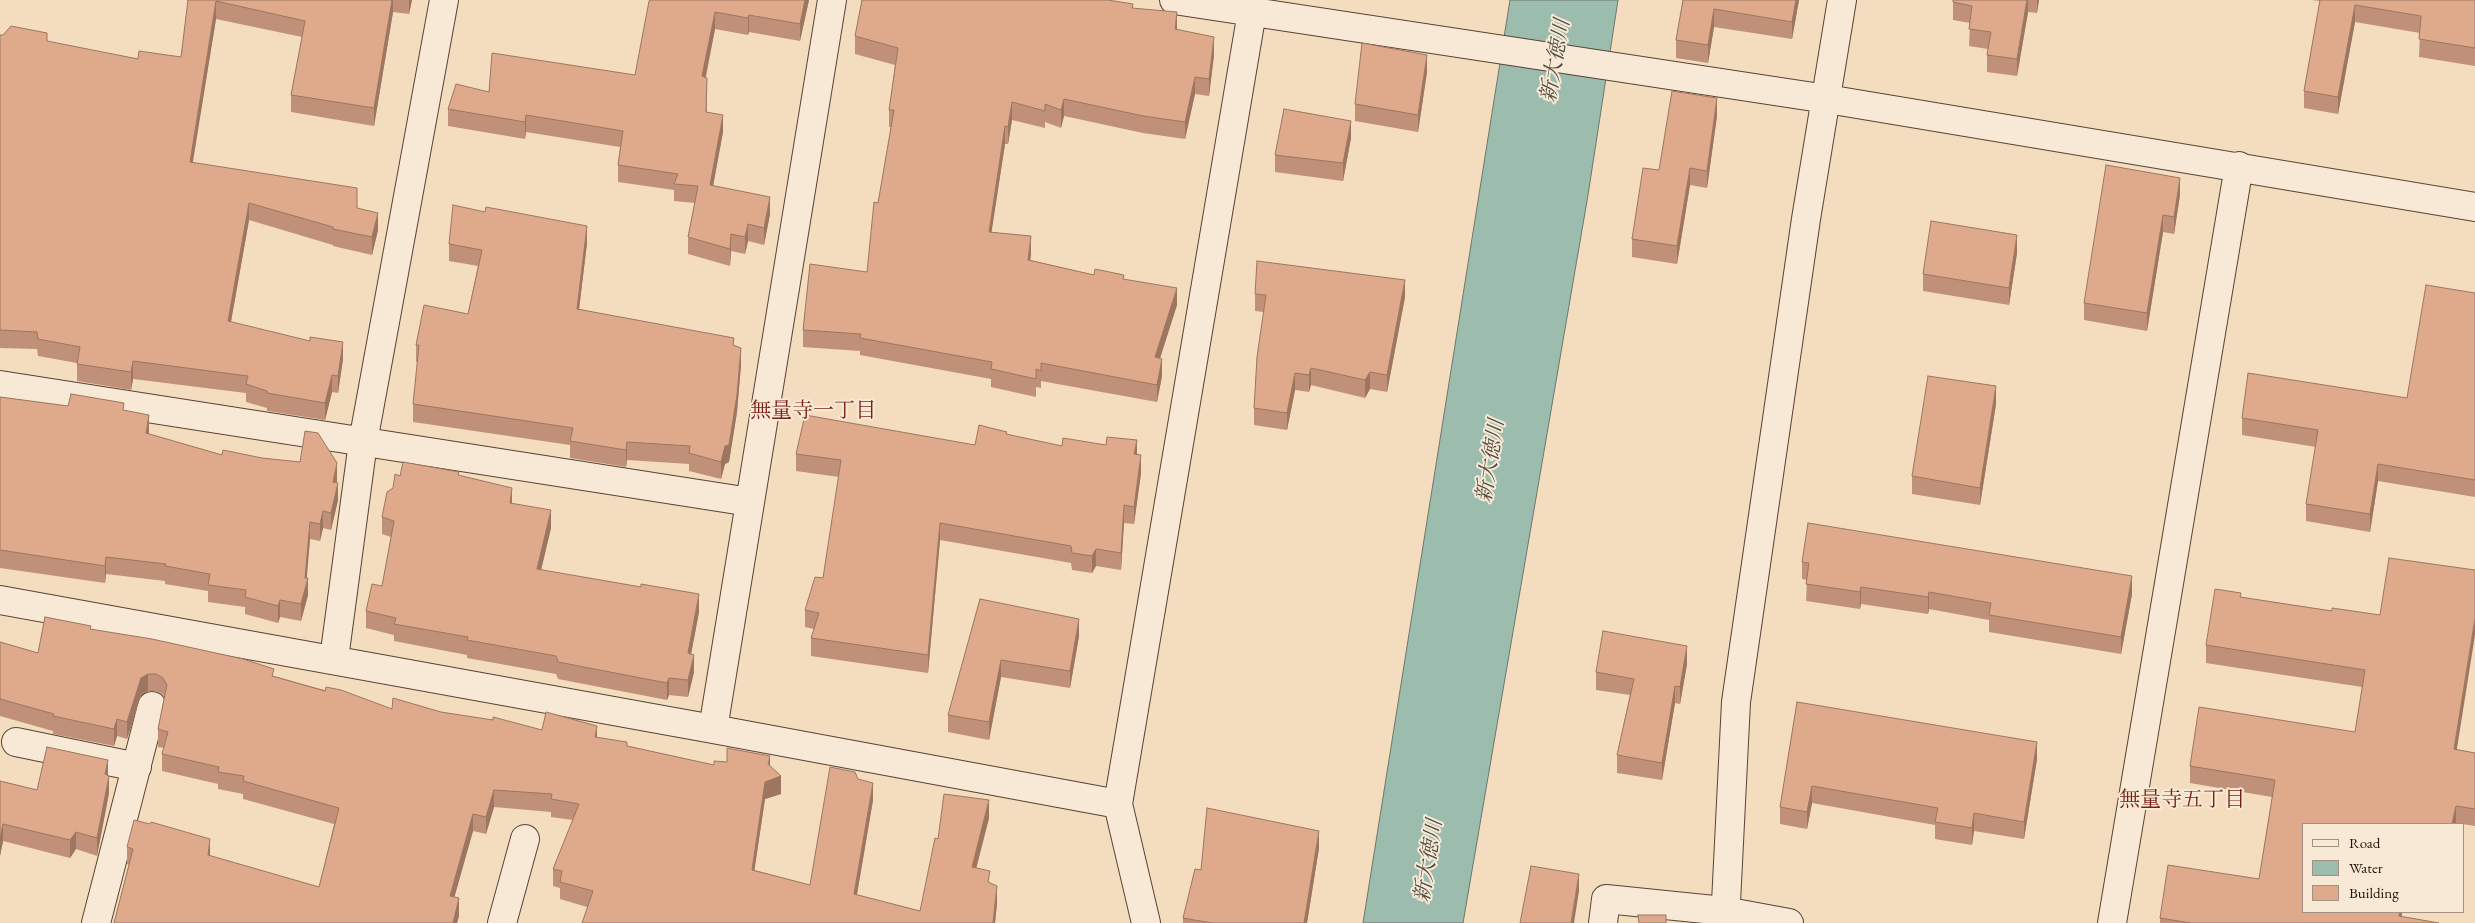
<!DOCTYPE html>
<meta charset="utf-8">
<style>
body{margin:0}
#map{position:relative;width:2475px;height:923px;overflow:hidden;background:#f3ddbe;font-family:"EB Garamond",serif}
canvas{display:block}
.legend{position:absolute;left:2302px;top:823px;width:162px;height:90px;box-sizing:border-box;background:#f7e9d5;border:1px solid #a39283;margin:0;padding:6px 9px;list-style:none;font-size:15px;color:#261008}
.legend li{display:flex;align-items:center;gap:10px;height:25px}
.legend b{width:25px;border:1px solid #a39283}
</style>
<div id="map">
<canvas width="2475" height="923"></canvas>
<ul class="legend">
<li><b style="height:6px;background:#f7e9d5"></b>Road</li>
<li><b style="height:14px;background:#9cbcae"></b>Water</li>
<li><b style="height:14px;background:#dfa98b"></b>Building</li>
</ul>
</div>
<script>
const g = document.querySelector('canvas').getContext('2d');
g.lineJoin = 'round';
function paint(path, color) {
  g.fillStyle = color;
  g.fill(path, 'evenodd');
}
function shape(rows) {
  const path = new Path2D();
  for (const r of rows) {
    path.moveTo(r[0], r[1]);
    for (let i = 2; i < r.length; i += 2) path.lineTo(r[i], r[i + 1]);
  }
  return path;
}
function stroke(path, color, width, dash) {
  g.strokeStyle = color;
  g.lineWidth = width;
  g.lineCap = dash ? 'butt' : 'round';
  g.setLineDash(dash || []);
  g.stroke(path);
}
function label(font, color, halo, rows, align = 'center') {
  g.font = font + ' "EB Garamond","Noto Serif JP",serif';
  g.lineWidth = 4;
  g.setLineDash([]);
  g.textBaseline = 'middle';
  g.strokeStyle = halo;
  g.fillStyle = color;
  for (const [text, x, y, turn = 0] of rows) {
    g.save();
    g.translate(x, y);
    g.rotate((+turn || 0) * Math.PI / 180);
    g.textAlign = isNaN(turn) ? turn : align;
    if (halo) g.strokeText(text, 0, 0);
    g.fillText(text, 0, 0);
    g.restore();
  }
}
const water = shape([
 [1510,0,1618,0,1588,195,1463,923,1363,923,1510,0]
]);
paint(water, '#9cbcae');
stroke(water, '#6d776c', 1);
const minor = shape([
 [1174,0,1827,99,2475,207],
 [0,385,750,502],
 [0,600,713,729,832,0],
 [334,659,363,442,444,0],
 [713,729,1118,804],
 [16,742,137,767],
 [96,923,152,706],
 [502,923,525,839],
 [1146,923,1118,804,1254,0],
 [1603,923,1606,899,1724,911,1789,923],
 [1725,923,1736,702,1806,219,1842,0],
 [2112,923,2239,166]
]);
stroke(minor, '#594336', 30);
stroke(minor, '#f7e9d5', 28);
paint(shape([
 [188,0,412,0,409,14,393,12,374,126,291,112,291,95,302,37,216,19,192,163,357,208,378,230,372,255,333,246,333,245,249,220,231,322,343,359,338,393,332,392,325,420,267,411,267,408,246,402,246,393,133,379,131,390,77,381,77,363,38,356,37,349,0,348,0,35,138,59,181,57],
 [650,0,809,0,800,41,749,32,748,35,715,29,706,77,707,95,707,112,723,132,713,186,770,214,764,245,748,241,745,254,731,251,730,266,688,254,688,237,695,203,674,201,674,190,618,182,618,165,620,147,526,132,525,139,448,126,448,109,489,92,635,75],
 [1683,0,1799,0,1792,39,1714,27,1708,63,1676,58,1676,40],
 [1953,0,2039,0,2037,13,2028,12,2017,76,1987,72,1987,55,1988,49,1969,46,1970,23,1953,20],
 [2311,0,2475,0,2475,66,2419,57,2420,33,2355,22,2338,114,2304,108,2304,91,2320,1],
 [1133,8,1177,29,1214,55,1209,96,1195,94,1185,139,1143,133,1064,116,1061,128,1045,122,1045,128,1012,120,1008,144,1005,144,991,232,1031,254,1030,260,1094,275,1124,279,1177,305,1160,358,1162,376,1157,402,1041,381,1041,388,1036,387,1036,397,991,387,991,379,860,355,860,351,803,347,803,330,867,272,891,127,889,127,889,110,895,65,855,54,855,36],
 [1427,72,1418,132,1355,121,1355,104],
 [1717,116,1707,188,1690,185,1677,264,1632,257,1632,239,1659,170],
 [1351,138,1343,181,1275,172,1275,155],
 [2180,195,2174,234,2163,232,2147,331,2084,320,2084,303],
 [587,243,579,309,734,345,741,365,737,412,729,462,725,464,721,479,689,471,689,464,627,460,626,467,570,458,570,445,413,422,413,404,418,362,416,362,416,345,468,314,478,266,449,261,449,244],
 [2017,253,2009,305,1923,291,1923,274],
 [2475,293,2475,497,2378,481,2370,532,2306,521,2306,504,2316,447,2242,435,2242,418,2407,398],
 [1255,294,1405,297,1387,392,1370,389,1365,398,1311,385,1309,392,1295,390,1287,430,1254,425,1254,408,1264,312,1255,311],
 [0,397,68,406,124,411,149,432,149,434,222,455,337,480,337,483,338,500,331,530,323,528,320,541,310,539,306,578,308,595,301,621,280,617,278,623,245,614,245,607,208,602,208,591,165,584,165,581,106,574,105,583,0,568],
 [1996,404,1980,505,1912,494,1912,476],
 [1007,435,1062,446,1137,454,1141,473,1134,524,1124,523,1121,570,1096,566,1092,573,1072,570,1071,563,940,540,928,673,811,656,811,638,814,629,805,627,805,610,823,578,839,477,796,471,796,454,975,445],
 [400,476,459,476,512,504,551,528,541,570,699,612,691,654,694,672,688,697,669,695,667,700,558,679,556,674,467,658,467,655,394,641,394,635,366,628,366,611,382,586,391,537,382,534,382,517,393,488],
 [1802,562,2132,594,2121,654,1989,632,1989,620,1929,609,1928,614,1861,604,1860,609,1806,601,1807,580,1802,579],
 [2241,597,2332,611,2457,750,2475,753,2475,826,2456,823,2304,824,2304,912,2402,912,2402,917,2439,923,2160,923,2160,918,2259,879,2272,797,2190,783,2190,766,2355,732,2362,687,2206,663,2206,645],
 [980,599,1079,636,1070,688,1001,677,989,740,948,732,948,715],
 [91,629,274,676,392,709,441,712,542,730,597,738,627,746,714,765,770,766,781,794,765,799,754,870,810,885,858,779,873,800,857,895,920,911,938,839,989,818,976,868,990,883,997,903,995,923,587,907,560,899,560,888,553,886,553,869,573,820,551,817,551,812,494,807,486,834,473,831,454,897,459,916,457,923,114,923,129,865,127,864,127,847,210,856,319,887,334,824,243,799,243,794,218,789,218,784,162,771,162,754,164,748,158,747,158,729,164,697,163,695,156,691,148,691,141,695,127,739,117,736,114,746,53,734,53,731,0,716,0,642,38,653],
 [1687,664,1680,704,1675,703,1662,780,1617,773,1617,755,1630,695,1596,690,1596,672],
 [1797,702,2037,759,2024,839,1974,831,1972,845,1935,839,1935,825,1812,803,1807,829,1780,824,1780,807],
 [108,775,109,793,97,856,76,849,70,858,3,841,0,856,0,781,37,790],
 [1319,848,1307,923,1183,923,1183,918,1201,870]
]), '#c09178');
paint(shape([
 [392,0,393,0,393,12,374,126,374,108],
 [409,0,412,0,409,14],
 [805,0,809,0,800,41,800,24],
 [1796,0,1799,0,1792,39,1792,22],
 [2027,0,2028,0,2028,12,2017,76,2017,59],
 [2037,0,2039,0,2037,13],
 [216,1,216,19,190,180,190,162],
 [2355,5,2355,22,2338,114,2338,97],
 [1714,9,1714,27,1708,63,1708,45],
 [715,12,715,29,702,93,702,76],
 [1177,12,1177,30,1175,29],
 [749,15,749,32,748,35,748,18],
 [1214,37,1214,55,1209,96,1209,79],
 [1427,55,1427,72,1418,132,1418,115],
 [1195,77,1195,94,1185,139,1185,122],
 [1717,98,1717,116,1707,188,1707,171],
 [1064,99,1064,116,1061,128,1061,110],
 [1012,102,1012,120,1008,144,1008,127],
 [526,115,526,132,525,139,525,122],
 [723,115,723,132,710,202,710,185],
 [1351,121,1351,138,1343,181,1343,163],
 [1005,126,1005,144,989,249,989,232],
 [1690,168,1690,185,1677,264,1677,246],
 [2180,178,2180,195,2174,234,2174,217],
 [770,197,770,214,764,245,764,228],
 [249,203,249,220,228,338,228,321],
 [378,213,378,230,372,255,372,237],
 [2163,215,2163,232,2147,331,2147,313],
 [748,224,748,241,745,254,745,237],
 [587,226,587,243,577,326,577,309],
 [731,234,731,251,730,266,730,249],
 [2017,235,2017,253,2009,305,2009,288],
 [1031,236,1031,254,1028,277,1028,260],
 [1405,280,1405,297,1387,392,1387,375],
 [1177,288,1177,305,1155,374,1155,357],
 [343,342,343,359,338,393,338,376],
 [741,348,741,365,737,412,729,462,725,464,721,479,721,462],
 [1162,359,1162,376,1157,402,1157,385],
 [133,361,133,379,131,390,131,372],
 [1311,368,1311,385,1309,392,1309,375],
 [1370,372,1370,389,1365,398,1365,380],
 [1295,373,1295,390,1287,430,1287,413],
 [332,375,332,392,325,420,325,403],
 [1996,386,1996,404,1980,505,1980,488],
 [149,415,149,432,146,450,146,433],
 [1137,440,1137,457,1134,454],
 [627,442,627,460,626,467,626,450],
 [1141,455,1141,473,1134,524,1134,507],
 [337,463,337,480,333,500,333,482],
 [2378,464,2378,481,2370,532,2370,514],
 [338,483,338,500,331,530,331,513],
 [512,488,512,506,510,503],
 [1124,505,1124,523,1121,570,1121,553],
 [551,510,551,528,537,587,537,569],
 [323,511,323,528,320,541,320,524],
 [310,522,310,539,306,588,308,578,308,595,301,621,301,604,305,578],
 [940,523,940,540,928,673,928,655],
 [1096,549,1096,566,1092,573,1092,556],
 [106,557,106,574,105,583,105,566],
 [2132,576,2132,594,2121,654,2121,637],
 [1861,587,1861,604,1860,609,1860,592],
 [1929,592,1929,609,1928,614,1928,597],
 [699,594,699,612,688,670,688,653],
 [280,600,280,617,278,623,278,606],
 [2475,618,2475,635,2454,767,2454,749],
 [1079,619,1079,636,1070,688,1070,671],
 [1687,646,1687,664,1680,704,1680,687],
 [694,655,694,672,688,697,688,680],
 [1001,660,1001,677,989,740,989,722],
 [148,674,148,691,141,695,127,739,127,722,141,678],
 [669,678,669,695,667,700,667,683],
 [1675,686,1675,703,1662,780,1662,763],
 [117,719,117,736,114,746,114,729],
 [597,726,597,743,595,737],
 [2037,742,2037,759,2024,839,2024,822],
 [770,756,770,773,781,776,781,794,765,799,752,887,752,870,765,782],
 [108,760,108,777,105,774],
 [109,776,109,793,97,856,97,838],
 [873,783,873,800,854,911,854,894],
 [1812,786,1812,803,1807,829,1807,812],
 [494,790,494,807,486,834,486,817],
 [989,800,989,818,972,885,972,867],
 [2456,806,2456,824,2452,824],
 [1974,813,1974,831,1972,845,1972,828],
 [473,814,473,831,450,913,450,896],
 [3,824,3,841,0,856,0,839],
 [1319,831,1319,848,1307,923,1304,923],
 [76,832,76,849,70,858,70,840],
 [210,839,210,856,208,855],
 [1579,874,1579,891,1574,923,1571,923],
 [997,886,997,903,995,923,993,923],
 [459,898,459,916,457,923,453,923],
 [2400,912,2402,912,2401,923,2399,916]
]), '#9c7661');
const building = shape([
 [188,0,392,0,374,108,291,95,305,21,216,1,190,162,357,188,357,208,378,213,372,237,333,229,333,227,249,203,228,321,310,341,310,337,343,342,338,376,332,375,325,403,267,393,267,391,246,384,248,376,133,361,131,372,77,364,80,347,38,339,37,332,0,330,0,35,3,35,11,26,47,33,47,41,138,59,139,51,181,57,188,0],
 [650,0,805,0,800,24,749,15,748,18,715,12,702,76,707,78,706,112,723,115,710,185,770,197,764,228,748,224,745,237,731,234,730,249,688,237,698,186,674,184,678,174,618,165,623,131,526,115,525,122,448,109,456,84,489,92,492,53,635,75,649,1,650,0],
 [862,0,1108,0,1133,4,1132,8,1177,12,1175,29,1214,37,1209,79,1195,77,1185,122,1143,116,1064,99,1061,110,1045,104,1045,111,1012,102,1008,127,1005,126,989,232,1031,236,1028,260,1094,275,1095,269,1124,275,1123,279,1177,288,1155,357,1162,359,1157,385,1041,363,1041,371,1036,369,1036,379,991,369,992,362,860,338,861,334,803,330,810,264,867,272,874,202,878,203,894,110,889,110,898,48,855,36,862,0],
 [1683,0,1796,0,1792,22,1714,9,1708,45,1676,40,1683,0],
 [1953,0,2027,0,2017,59,1987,55,1991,32,1969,29,1972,6,1953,2,1953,0],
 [2320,0,2475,0,2475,48,2419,39,2421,16,2355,5,2338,97,2304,91,2320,0],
 [1362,43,1427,55,1418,115,1355,104,1362,43],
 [1672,91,1717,98,1707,171,1690,168,1677,246,1632,239,1643,168,1659,170,1672,91],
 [1284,109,1351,121,1343,163,1275,155,1284,109],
 [2106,165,2180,178,2174,217,2163,215,2147,313,2084,303,2106,165],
 [453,205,485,212,486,207,587,226,577,309,734,338,733,345,741,348,737,395,729,445,725,446,721,462,689,453,690,446,627,442,626,450,570,441,573,428,413,404,419,345,416,345,424,305,468,314,482,250,449,244,453,205],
 [1931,221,2017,235,2009,288,1923,274,1931,221],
 [1257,261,1405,280,1387,375,1370,372,1365,380,1311,368,1309,375,1295,373,1287,413,1254,408,1257,357,1266,295,1255,294,1257,261],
 [2426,285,2475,293,2475,480,2378,464,2370,514,2306,504,2318,430,2242,418,2248,373,2407,398,2426,285],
 [1928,376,1996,386,1980,488,1912,476,1928,376],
 [71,394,124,403,123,410,149,415,146,433,222,455,223,450,262,458,300,462,305,431,318,433,337,463,333,482,338,483,331,513,323,511,320,524,310,522,305,578,308,578,301,604,280,600,278,606,245,597,246,590,208,585,210,574,165,566,166,564,106,557,105,566,0,550,0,397,68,406,71,394],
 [805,415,975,445,979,425,1007,432,1006,434,1062,446,1063,438,1106,445,1107,437,1137,440,1134,454,1141,455,1134,507,1124,505,1121,553,1096,549,1092,556,1072,553,1071,546,940,523,928,655,811,638,819,613,805,610,815,577,823,578,841,460,796,454,805,415],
 [403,462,459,472,458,475,512,488,510,503,551,510,537,569,641,587,641,584,699,594,688,653,694,655,688,680,669,678,667,683,558,662,556,656,467,640,468,637,394,624,396,618,366,611,372,584,382,586,394,521,382,517,387,492,393,488,395,474,400,476,403,462],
 [1808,523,2132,576,2121,637,1989,615,1991,603,1929,592,1928,597,1861,587,1860,592,1806,584,1809,563,1802,562,1808,523],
 [2389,558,2475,570,2475,618,2454,749,2475,753,2475,809,2456,806,2452,824,2304,824,2304,912,2400,912,2399,916,2439,923,2191,923,2160,918,2168,865,2259,879,2275,780,2190,766,2199,707,2355,732,2365,670,2206,645,2215,589,2241,593,2240,597,2332,611,2332,608,2380,615,2389,558],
 [980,599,1079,619,1070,671,1001,660,989,722,948,715,980,599],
 [45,617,91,626,90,629,152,639,243,659,274,669,272,676,325,691,326,687,341,690,392,709,393,698,441,712,493,720,493,717,542,730,546,712,597,726,595,737,627,742,627,746,714,765,714,761,727,762,727,748,770,756,768,764,781,776,765,782,752,870,810,885,830,767,855,772,858,779,873,783,854,894,920,911,935,838,938,839,944,794,989,800,972,867,990,871,988,882,997,886,993,923,582,923,593,891,560,882,562,871,553,869,579,804,551,799,552,794,494,790,486,817,473,814,450,896,459,898,453,923,114,923,133,849,127,847,134,820,150,824,151,822,210,839,208,855,319,887,339,808,243,781,244,776,218,772,219,767,162,754,168,732,158,729,167,685,163,678,156,674,148,674,141,678,127,722,117,719,114,729,53,716,54,714,0,699,0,642,38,653,45,617],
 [1603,631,1687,646,1680,687,1675,686,1662,763,1617,755,1634,679,1596,672,1603,631],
 [1797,702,2037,742,2024,822,1974,813,1972,828,1935,822,1938,808,1812,786,1807,812,1780,807,1797,702],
 [47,747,108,760,105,774,109,776,97,838,76,832,70,840,3,824,0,839,0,781,37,790,47,747],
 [1207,808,1319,831,1304,923,1212,923,1183,918,1195,869,1201,870,1207,808],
 [1531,866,1579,874,1571,923,1520,923,1531,866],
 [1638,915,1666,915,1666,923,1639,923,1638,915]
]);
paint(building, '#dfa98b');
stroke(building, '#9c7661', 1);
label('italic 21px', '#4f4c42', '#f7e9d5', [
 ["新大徳川",1556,61,-80],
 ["新大徳川",1491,461,-81],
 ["新大徳川",1429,861,-81]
]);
label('21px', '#7a1f14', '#f7e9d5', [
 ["無量寺一丁目",813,411],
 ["無量寺五丁目",2182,800]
]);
</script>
